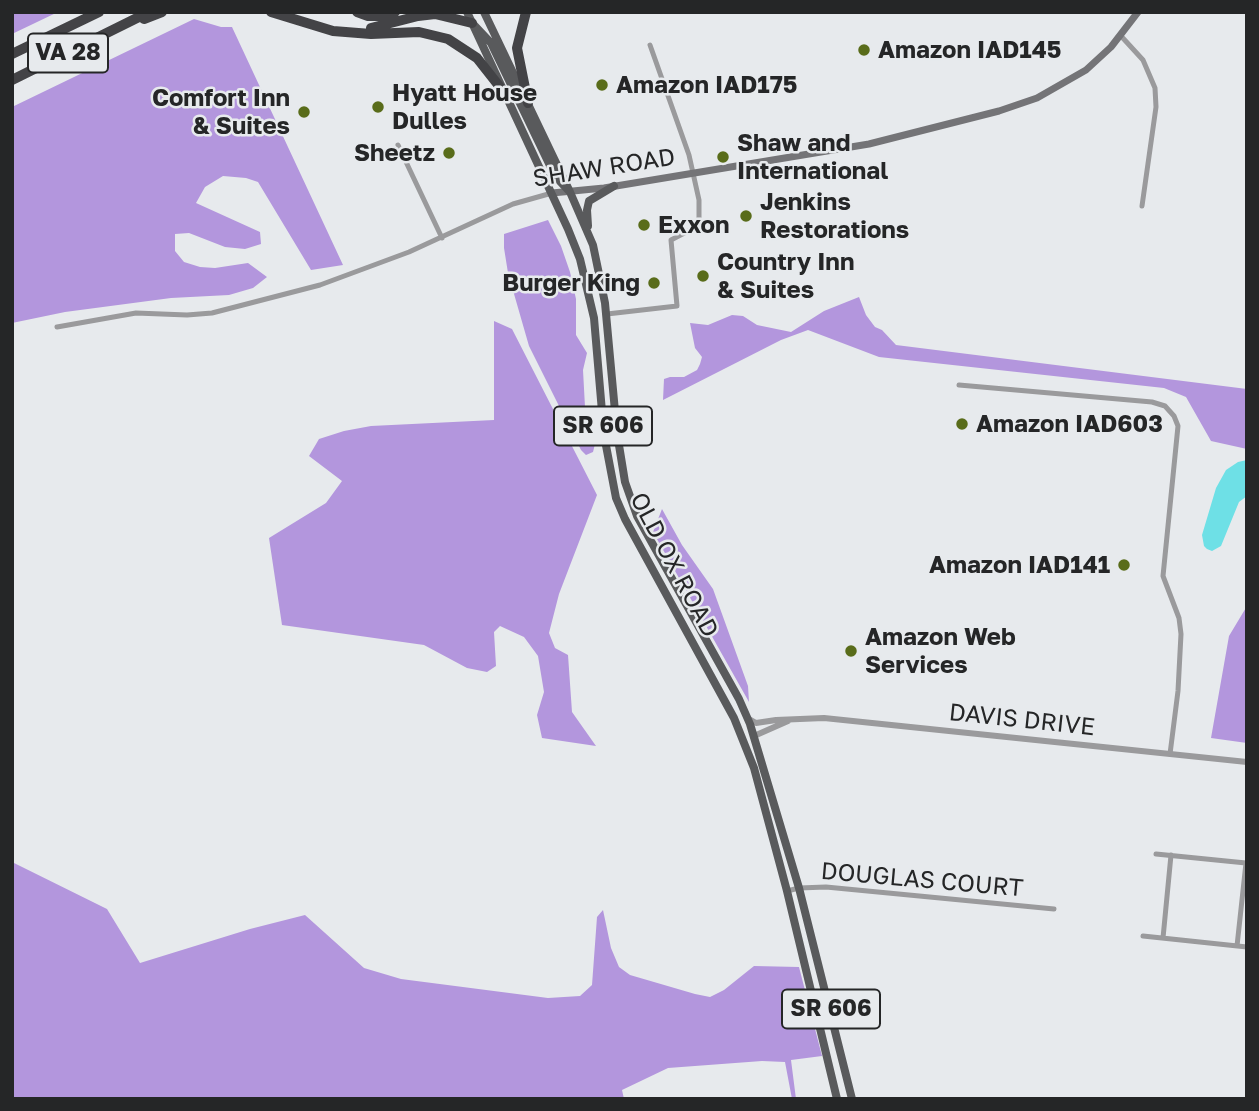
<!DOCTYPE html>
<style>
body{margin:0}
#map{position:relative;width:1259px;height:1111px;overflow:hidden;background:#e7eaed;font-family:"Golos Text",sans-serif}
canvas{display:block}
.frame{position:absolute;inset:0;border:14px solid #252627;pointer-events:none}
</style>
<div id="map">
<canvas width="1259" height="1111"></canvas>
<div class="frame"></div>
</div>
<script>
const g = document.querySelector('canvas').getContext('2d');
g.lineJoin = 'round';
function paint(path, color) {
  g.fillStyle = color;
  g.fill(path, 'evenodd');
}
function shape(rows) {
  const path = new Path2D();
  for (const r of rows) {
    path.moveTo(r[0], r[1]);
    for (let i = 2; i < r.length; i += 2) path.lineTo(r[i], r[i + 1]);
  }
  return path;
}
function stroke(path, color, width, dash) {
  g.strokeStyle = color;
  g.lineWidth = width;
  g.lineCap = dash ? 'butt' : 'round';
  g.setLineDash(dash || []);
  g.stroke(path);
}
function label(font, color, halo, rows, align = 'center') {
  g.font = font + ' "Golos Text",sans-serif';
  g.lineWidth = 5;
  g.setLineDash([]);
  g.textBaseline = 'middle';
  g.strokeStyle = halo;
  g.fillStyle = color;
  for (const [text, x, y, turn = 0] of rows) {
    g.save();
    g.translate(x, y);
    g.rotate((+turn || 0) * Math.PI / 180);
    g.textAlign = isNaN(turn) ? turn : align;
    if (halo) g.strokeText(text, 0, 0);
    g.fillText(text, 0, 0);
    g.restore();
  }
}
paint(shape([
 [12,12,58,12,12,34],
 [194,19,221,27,232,27,343,265,311,270,258,182,246,178,223,176,205,187,196,203,260,232,261,244,245,249,225,247,189,233,175,234,175,251,184,262,200,267,215,268,248,263,267,277,253,288,229,295,171,298,65,312,12,323,12,107],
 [548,220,561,246,570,272,576,299,576,335,587,353,583,370,585,407,595,444,593,452,586,455,581,450,529,346,508,273,504,248,504,234],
 [859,297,866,315,875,327,882,330,896,345,1247,389,1247,449,1211,441,1186,397,1164,388,879,357,808,330,781,340,663,400,664,379,670,377,684,377,697,370,700,364,702,357,695,348,690,323,708,325,732,315,743,316,757,325,791,332,824,311],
 [494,321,512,329,597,495,559,594,549,633,555,648,568,655,572,712,596,746,542,738,537,715,544,692,538,656,524,637,500,626,494,632,496,666,487,672,467,668,424,645,282,625,269,538,326,503,342,481,309,456,319,439,344,431,371,426,494,420],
 [662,509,682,545,713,589,748,686,749,702,653,532],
 [1247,606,1247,743,1211,738,1229,636],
 [12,862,107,909,140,963,250,929,305,915,364,968,401,979,548,998,580,996,592,985,597,917,603,910,611,948,619,967,630,975,695,994,710,997,724,990,754,966,799,967,822,1056,791,1060,796,1099,792,1099,785,1062,762,1061,668,1068,622,1090,624,1099,12,1099]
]), '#b396dd');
paint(shape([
 [1247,460,1247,496,1239,502,1221,546,1212,551,1207,549,1204,546,1202,535,1216,488,1226,470,1238,462]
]), '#6ee0e6');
stroke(shape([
 [1121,36,1143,60,1155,88,1156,107,1142,206],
 [398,145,442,238],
 [607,314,677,306,671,240,692,229,699,218,699,200,689,155,650,45],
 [57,327,136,313,187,315,212,313,320,285,409,252,513,204,552,193],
 [959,385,1152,402,1165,406,1174,416,1178,426,1163,576,1179,618,1181,634,1178,691,1170,754],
 [1156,854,1246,863,1237,946],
 [787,891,799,888,826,887,1054,909],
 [1143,936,1247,947],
 [1163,938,1171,855]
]), '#9a9a9c', 5);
stroke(shape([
 [749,719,756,723,776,720,824,718,1247,762],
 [754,736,788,721]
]), '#9a9a9c', 6);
stroke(shape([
 [552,193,604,188,869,144,999,111,1037,98,1086,70,1111,47,1138,12]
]), '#747477', 7);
stroke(shape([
 [467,12,568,229,580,259,594,318,604,435,616,498,625,519,734,718,754,768,787,891,837,1099],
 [484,12,570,192,593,245,605,303,617,433,625,482,637,516,739,699,750,724,799,888,852,1099],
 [474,25,491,43,555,176,569,191],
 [588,226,587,210,589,201,614,186]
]), '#595a5c', 8);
stroke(shape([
 [271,12,333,31,371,34,419,32,448,39,477,58,503,91],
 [357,12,368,16,383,16,395,12],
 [526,12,517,48,528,103],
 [144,19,162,12],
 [371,28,418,16,435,14,472,23],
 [12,54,99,12],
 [12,80,149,12]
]), '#434346', 10);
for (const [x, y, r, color] of [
 [864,50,7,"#596c1a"],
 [602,85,7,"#596c1a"],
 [378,107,7,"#596c1a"],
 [304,112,7,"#596c1a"],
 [449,153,7,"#596c1a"],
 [723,157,7,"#596c1a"],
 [746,216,7,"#596c1a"],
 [644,225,7,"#596c1a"],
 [703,276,7,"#596c1a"],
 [654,283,7,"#596c1a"],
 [962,424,7,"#596c1a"],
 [1124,565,7,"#596c1a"],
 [851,651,7,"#596c1a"]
]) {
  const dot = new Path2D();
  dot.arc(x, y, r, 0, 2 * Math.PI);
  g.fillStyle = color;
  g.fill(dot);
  stroke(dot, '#e7eaed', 2.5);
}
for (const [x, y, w] of [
 [68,53,80],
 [603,426,98],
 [831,1009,98]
]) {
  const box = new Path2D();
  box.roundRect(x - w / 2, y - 19.5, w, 39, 5);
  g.fillStyle = '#e7eaed';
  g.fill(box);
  stroke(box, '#252627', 2);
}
label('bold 23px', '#252627', null, [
 ["VA 28",68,53],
 ["SR 606",603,426],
 ["SR 606",831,1009]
]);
label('bold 24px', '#252627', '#e7eaed', [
 ["Amazon IAD145",878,50],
 ["Amazon IAD175",616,85],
 ["Hyatt House",392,93],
 ["Dulles",392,121],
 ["Comfort Inn",290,98,"right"],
 ["& Suites",290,126,"right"],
 ["Shaw and",737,143],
 ["International",737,171],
 ["Sheetz",435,153,"right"],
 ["Jenkins",760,202],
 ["Restorations",760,230],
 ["Exxon",658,225],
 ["Country Inn",717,262],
 ["& Suites",717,290],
 ["Burger King",640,283,"right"],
 ["Amazon IAD603",976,424],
 ["Amazon IAD141",1110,565,"right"],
 ["Amazon Web",865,637],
 ["Services",865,665]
], 'left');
label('24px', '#252627', '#e7eaed', [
 ["SHAW ROAD",604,168,-9],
 ["OLD OX ROAD",674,565,62],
 ["DAVIS DRIVE",1022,720,6],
 ["DOUGLAS COURT",922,880,5]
]);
</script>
